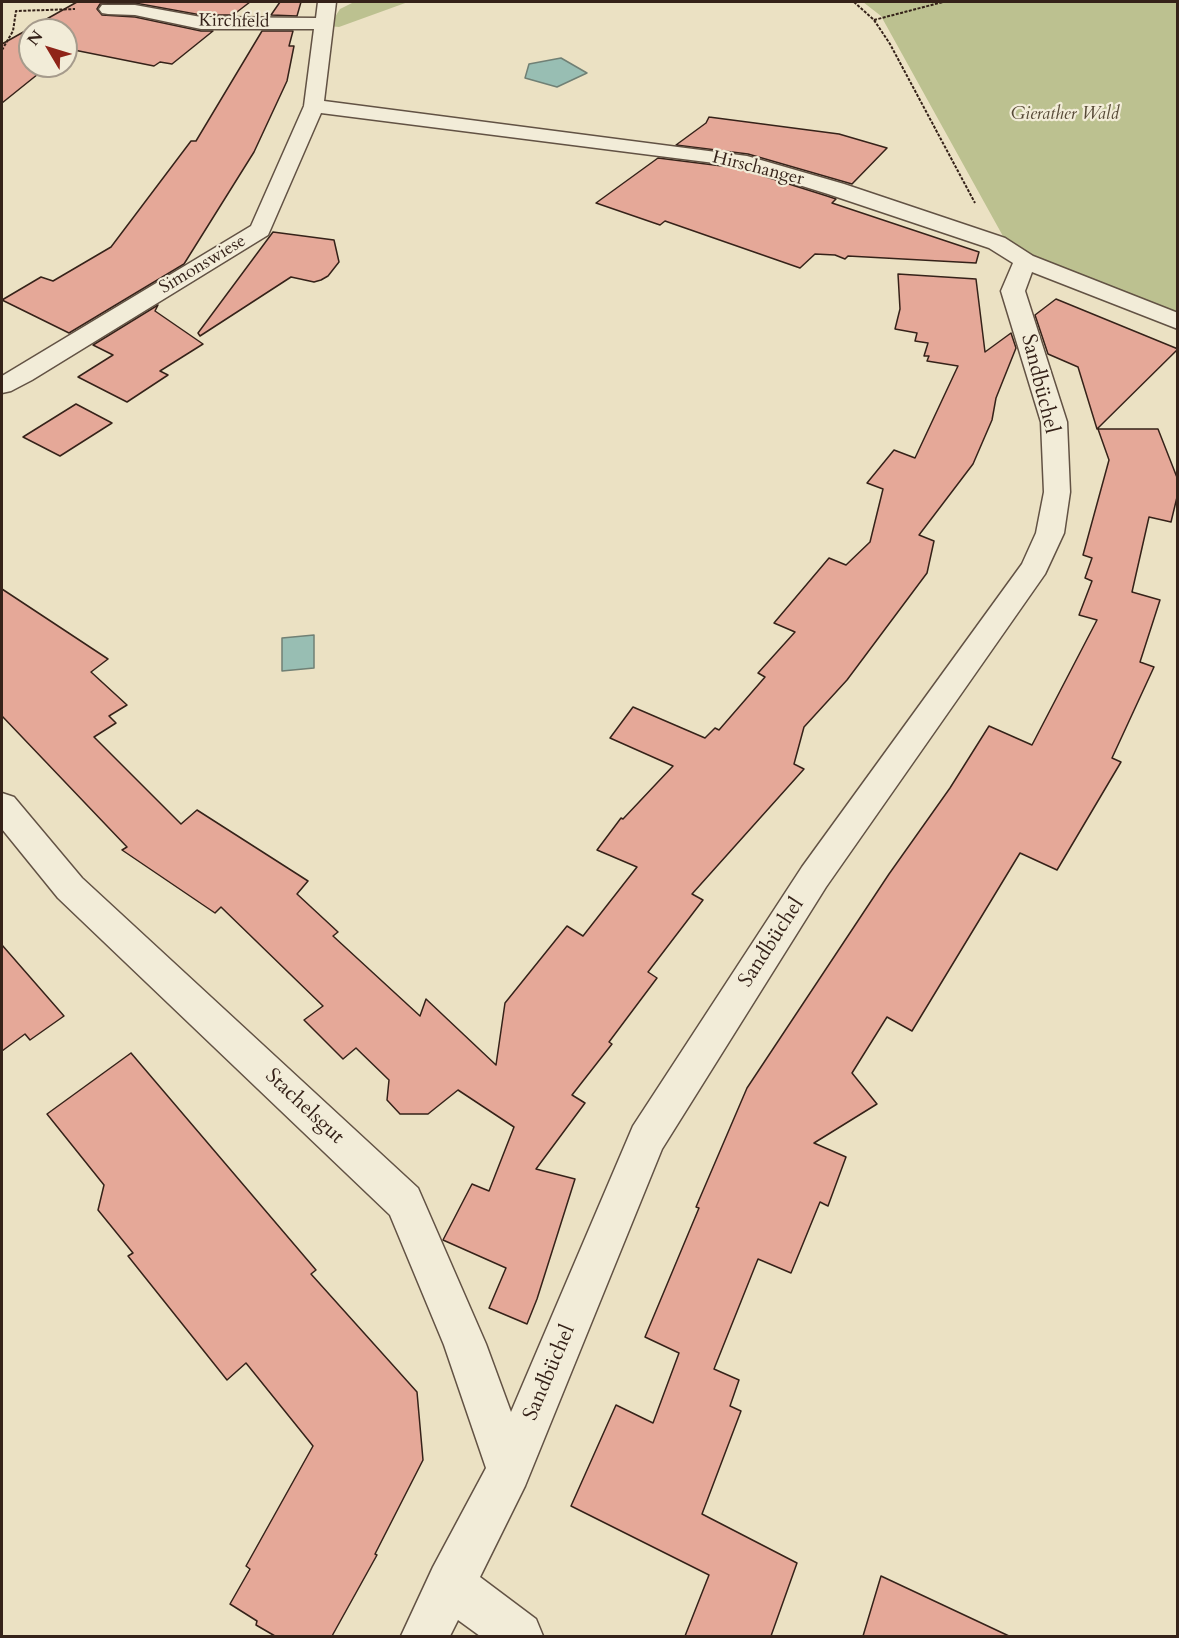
<!DOCTYPE html>
<meta charset="utf-8">
<style>
body{margin:0}
#map{position:relative;width:1179px;height:1638px;overflow:hidden;background:#ebe1c3;font-family:Cardo,serif}
canvas{display:block}
.frame{position:absolute;inset:0;border:3px solid #352219;pointer-events:none}
.north{position:absolute;left:18px;top:18px;width:60px;height:60px;box-sizing:border-box;background:#f2ecd8;border:2px solid #a69b8c;border-radius:50%;rotate:308deg;font-size:16px;font-weight:700;line-height:24px;text-align:center;color:#352219}
.north::after{content:'';display:block;margin:auto;width:21px;height:27px;background:#8f2418;clip-path:polygon(50% 0,100% 100%,50% 72%,0 100%)}
</style>
<div id="map">
<canvas width="1179" height="1638"></canvas>
<div class="frame"></div>
<div class="north">N</div>
</div>
<script>
const g = document.querySelector('canvas').getContext('2d');
g.lineJoin = 'round';
function paint(path, color) {
  g.fillStyle = color;
  g.fill(path, 'evenodd');
}
function shape(rows) {
  const path = new Path2D();
  for (const r of rows) {
    path.moveTo(r[0], r[1]);
    for (let i = 2; i < r.length; i += 2) path.lineTo(r[i], r[i + 1]);
  }
  return path;
}
function stroke(path, color, width, dash) {
  g.strokeStyle = color;
  g.lineWidth = width;
  g.lineCap = dash ? 'butt' : 'round';
  g.setLineDash(dash || []);
  g.stroke(path);
}
function label(font, color, halo, rows, align = 'center') {
  g.font = font + ' Cardo,serif';
  g.lineWidth = 4.5;
  g.setLineDash([]);
  g.textBaseline = 'middle';
  g.strokeStyle = halo;
  g.fillStyle = color;
  for (const [text, x, y, turn = 0] of rows) {
    g.save();
    g.translate(x, y);
    g.rotate((+turn || 0) * Math.PI / 180);
    g.textAlign = isNaN(turn) ? turn : align;
    if (halo) g.strokeText(text, 0, 0);
    g.fillText(text, 0, 0);
    g.restore();
  }
}
paint(shape([
 [354,2,408,2,339,27,329,26,340,9],
 [863,2,1177,2,1177,317,1032,259,1004,238,881,16]
]), '#bcc190');
const water = shape([
 [561,58,587,73,557,87,525,78,529,64,561,58],
 [314,635,314,668,282,671,282,638,314,635]
]);
paint(water, '#98beb3');
stroke(water, '#708075', 1.5);
const building = shape([
 [77,2,250,2,233,15,201,15,135,3,100,4,97,9,102,15,135,17,201,31,213,31,172,64,160,62,154,66,69,49,66,52,66,30,30,30,30,66,48,66,2,103,2,44,77,2],
 [280,2,301,2,297,16,271,15,280,2],
 [262,31,293,31,289,46,294,46,287,81,254,152,184,264,69,333,2,300,41,277,53,281,111,247,191,141,196,141,262,31],
 [709,117,839,134,887,148,852,184,748,154,676,145,706,123,709,117],
 [658,158,738,168,827,196,836,199,832,203,979,252,976,263,848,256,845,259,835,255,815,254,800,268,665,221,660,225,596,203,658,158],
 [273,232,334,240,339,262,328,276,321,280,314,282,291,277,200,336,198,333,273,232],
 [898,274,976,279,985,352,1011,333,1016,348,996,398,992,420,973,464,919,535,934,541,927,573,847,680,804,727,794,764,804,769,692,894,703,900,648,972,657,978,609,1042,612,1044,572,1095,585,1103,536,1169,575,1179,537,1299,527,1324,489,1308,506,1268,443,1240,472,1184,489,1191,514,1127,458,1090,428,1114,400,1114,387,1100,389,1080,356,1048,343,1059,304,1020,323,1006,221,907,215,913,122,850,127,847,2,716,2,589,108,659,91,672,127,705,109,716,116,723,94,737,181,824,197,810,308,881,297,894,338,932,333,936,420,1016,426,999,496,1065,505,1003,567,926,583,936,637,867,597,850,621,818,623,819,673,766,610,738,633,707,705,738,715,728,719,730,765,677,758,673,795,632,774,623,829,558,846,565,870,542,883,489,867,483,894,450,915,458,958,366,927,361,929,356,924,356,928,343,915,341,917,333,895,329,900,309,898,274],
 [1056,299,1178,349,1097,429,1078,367,1048,354,1035,315,1056,299],
 [158,305,155,311,203,344,160,371,168,375,127,402,78,377,113,355,93,345,158,305],
 [76,404,112,423,60,456,23,437,76,404],
 [1098,429,1158,429,1178,480,1178,493,1171,522,1149,517,1132,592,1160,600,1140,662,1154,667,1112,758,1121,762,1057,870,1020,853,912,1031,887,1017,852,1073,877,1104,814,1143,846,1157,828,1206,820,1202,791,1273,758,1259,714,1369,739,1380,730,1406,741,1411,702,1514,797,1563,771,1636,685,1636,709,1575,571,1506,616,1405,653,1423,679,1353,645,1337,699,1208,696,1207,747,1088,889,874,950,788,989,726,1032,745,1097,620,1079,615,1092,581,1085,578,1092,558,1083,555,1109,460,1098,429],
 [2,945,64,1016,30,1040,25,1034,2,1051,2,945],
 [131,1053,316,1270,311,1274,417,1392,423,1460,375,1554,377,1555,332,1636,275,1636,256,1625,257,1621,230,1604,250,1569,246,1566,313,1446,246,1363,227,1380,128,1256,133,1253,98,1210,104,1185,47,1114,131,1053],
 [881,1576,1009,1636,863,1636,881,1576]
]);
paint(building, '#e5a898');
stroke(building, '#352219', 1.5);
const minor = shape([
 [318,2,336,2,324,101,747,156,844,184,1005,238,1033,256,1178,313,1178,329,1032,272,1025,291,1067,422,1070,492,1064,533,1045,574,826,887,662,1149,525,1486,480,1577,536,1619,543,1636,480,1636,458,1620,450,1636,401,1636,433,1567,486,1468,444,1345,390,1215,58,898,2,829,2,793,14,797,82,878,418,1188,486,1344,511,1412,633,1126,802,867,1022,564,1036,533,1044,492,1041,422,1001,291,1013,263,989,248,828,194,738,166,321,113,268,235,32,380,11,391,2,393,2,376,251,226,304,106,314,29,201,29,135,15,108,14,102,13,99,9,102,5,135,5,201,17,316,18,318,2]
]);
stroke(minor, '#625244', 3);
stroke(shape([
 [854,2,874,20,890,44,975,203],
 [874,20,943,2],
 [2,50,13,31,16,11,75,9]
]), '#352219', 2, [3, 1.5]);
paint(minor, '#f2ecd8');
label('18px', '#352219', '#f2ecd8', [
 ["Kirchfeld",234,22,1],
 ["Hirschanger",758,169,14],
 ["Simonswiese",203,265,-31]
]);
label('italic 18px', '#574a37', '#f2ecd8', [
 ["Gierather Wald",1065,115]
]);
label('21px', '#352219', '#f2ecd8', [
 ["Sandbüchel",1039,384,76],
 ["Sandbüchel",772,943,-57],
 ["Stachelsgut",304,1107,43],
 ["Sandbüchel",550,1373,-67]
]);
</script>
